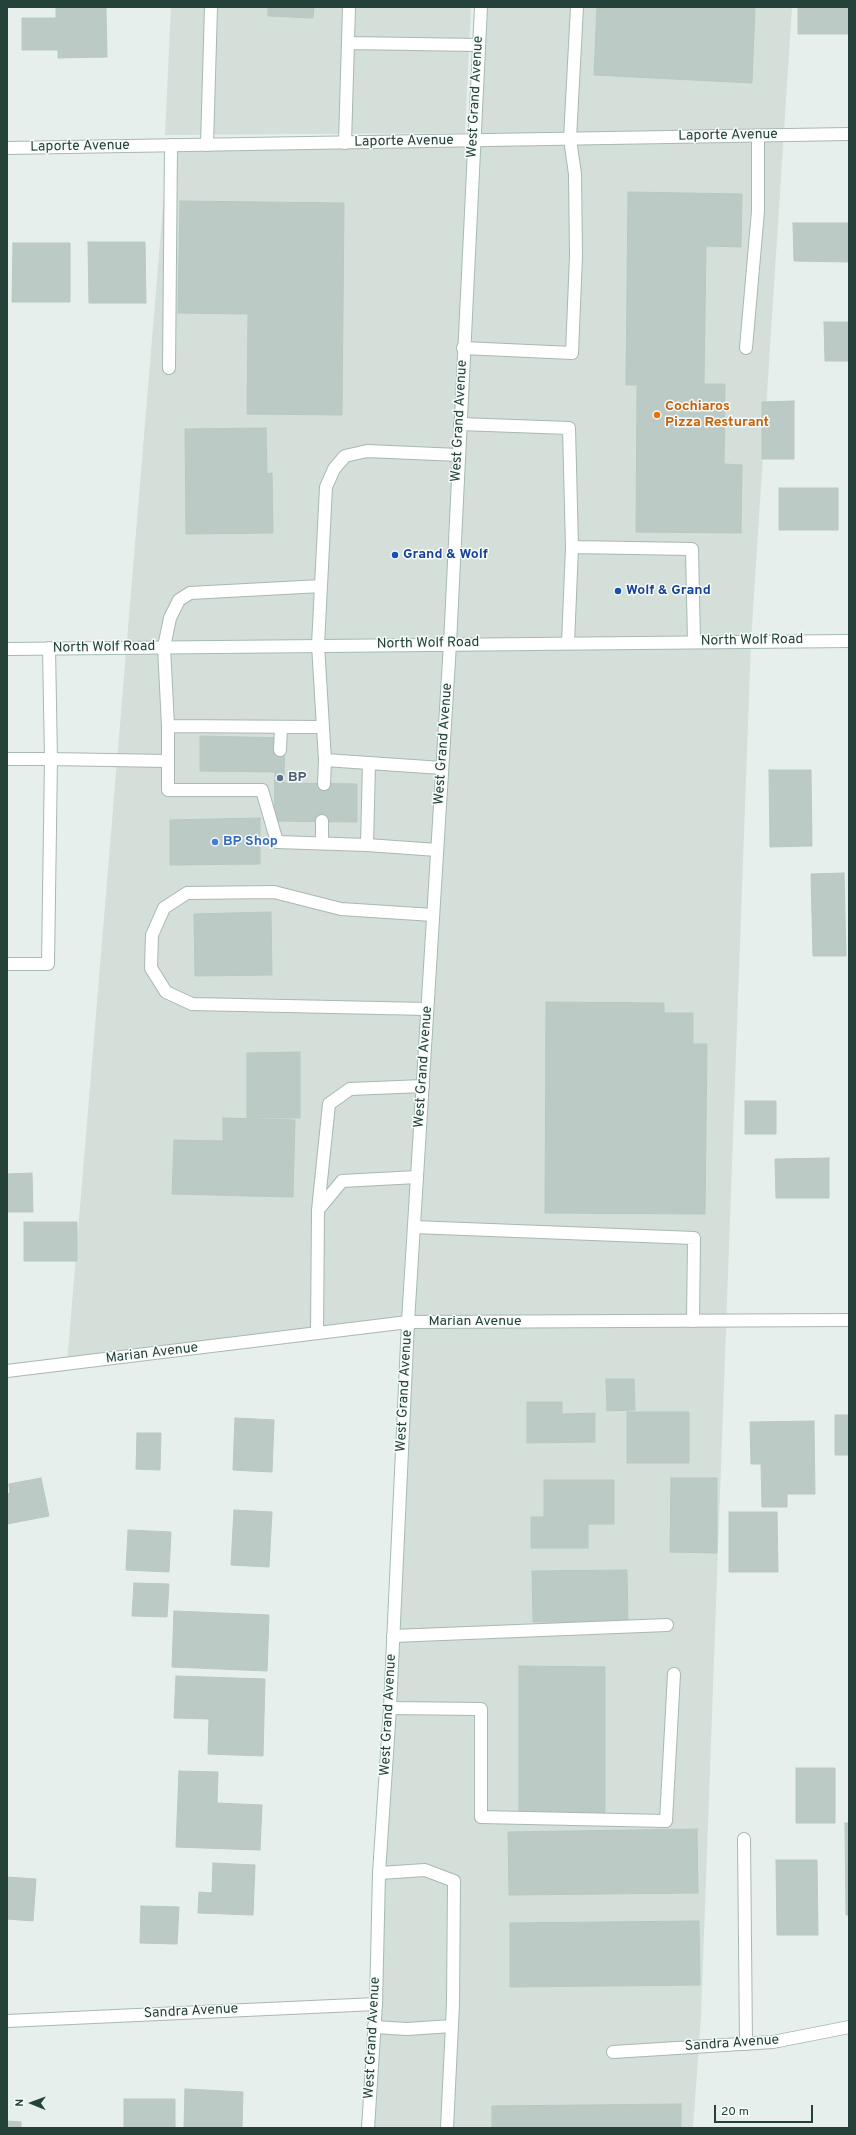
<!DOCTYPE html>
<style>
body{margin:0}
#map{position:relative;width:856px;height:2135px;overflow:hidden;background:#e6efeb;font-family:Overpass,sans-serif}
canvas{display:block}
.frame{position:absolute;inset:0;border:8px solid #24423a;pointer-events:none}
.north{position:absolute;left:12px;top:2083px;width:40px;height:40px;-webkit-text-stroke:3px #f7fbf9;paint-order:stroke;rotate:271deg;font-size:11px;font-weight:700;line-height:16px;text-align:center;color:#24423a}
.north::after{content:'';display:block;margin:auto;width:14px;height:18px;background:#24423a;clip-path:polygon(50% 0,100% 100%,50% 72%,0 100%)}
.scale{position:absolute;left:714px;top:2105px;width:99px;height:18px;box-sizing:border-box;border:2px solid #24423a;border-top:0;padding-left:5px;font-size:12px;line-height:14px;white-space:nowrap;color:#24423a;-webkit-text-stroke:3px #f7fbf9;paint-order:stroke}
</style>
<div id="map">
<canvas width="856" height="2135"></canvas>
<div class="frame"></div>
<div class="north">N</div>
<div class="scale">20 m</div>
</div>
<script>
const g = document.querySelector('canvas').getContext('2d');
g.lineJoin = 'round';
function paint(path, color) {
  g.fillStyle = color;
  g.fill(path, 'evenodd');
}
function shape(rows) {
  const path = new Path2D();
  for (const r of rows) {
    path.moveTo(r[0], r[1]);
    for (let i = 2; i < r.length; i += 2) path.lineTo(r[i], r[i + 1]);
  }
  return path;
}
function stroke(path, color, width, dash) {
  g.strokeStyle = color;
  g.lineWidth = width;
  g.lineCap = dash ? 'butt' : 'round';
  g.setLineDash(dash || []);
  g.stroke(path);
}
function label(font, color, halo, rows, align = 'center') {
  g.font = font + ' Overpass,sans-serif';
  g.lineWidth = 3;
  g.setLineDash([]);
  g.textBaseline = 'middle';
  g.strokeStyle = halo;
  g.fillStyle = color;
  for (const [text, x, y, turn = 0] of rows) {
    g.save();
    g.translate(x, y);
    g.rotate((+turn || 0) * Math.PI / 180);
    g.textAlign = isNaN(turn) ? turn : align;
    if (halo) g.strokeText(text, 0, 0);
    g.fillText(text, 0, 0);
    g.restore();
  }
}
paint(shape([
 [171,7,471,7,465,133,165,135],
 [481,7,792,7,751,641,701,2017,693,2128,368,2128,408,1322,67,1364,168,146,473,141]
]), '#d4dfda');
const building = shape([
 [56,7,106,7,107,57,58,58,58,50,22,50,22,18,56,18,56,7],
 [268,7,314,7,313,18,268,16,268,7],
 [597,7,755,7,752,83,594,75,597,7],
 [798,7,849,7,849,34,798,34,798,7],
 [628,192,742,194,741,247,706,246,704,384,725,384,724,464,742,465,741,533,636,532,637,385,626,385,628,192],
 [180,201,344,203,342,415,247,414,248,314,178,313,180,201],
 [793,223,849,223,848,262,794,261,793,223],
 [88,242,145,242,146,303,89,303,88,242],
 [13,243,70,243,70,302,12,302,13,243],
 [824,322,849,322,849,361,825,361,824,322],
 [794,401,794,459,762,459,762,402,794,401],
 [266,428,267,474,272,473,273,533,186,534,185,429,266,428],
 [779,488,838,488,838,530,779,530,779,488],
 [200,736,285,738,284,783,357,784,357,822,274,821,275,772,200,771,200,736],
 [769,770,811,770,812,846,770,847,769,770],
 [260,818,260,864,170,865,170,820,260,818],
 [844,873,846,956,813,956,811,874,844,873],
 [271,912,272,975,195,976,194,914,271,912],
 [546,1002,664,1003,664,1013,693,1013,693,1044,707,1044,705,1214,545,1213,546,1002],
 [300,1052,300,1118,247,1118,247,1053,300,1052],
 [745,1101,776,1101,776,1134,745,1134,745,1101],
 [223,1118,295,1120,293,1197,172,1194,174,1140,223,1141,223,1118],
 [829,1158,829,1198,776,1198,775,1159,829,1158],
 [32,1173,33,1212,7,1212,7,1174,32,1173],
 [24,1222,77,1222,77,1261,24,1261,24,1222],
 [606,1379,634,1379,635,1410,607,1411,606,1379],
 [527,1402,562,1402,562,1414,595,1413,595,1442,527,1443,527,1402],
 [627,1412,689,1412,689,1463,627,1463,627,1412],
 [835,1415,849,1415,849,1455,835,1455,835,1415],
 [235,1418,274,1420,272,1472,233,1470,235,1418],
 [814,1421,815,1494,787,1494,787,1507,762,1507,761,1464,751,1464,750,1422,814,1421],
 [137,1433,161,1433,160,1470,136,1469,137,1433],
 [41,1478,49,1516,7,1524,7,1494,10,1493,9,1484,41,1478],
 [671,1478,717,1478,717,1553,670,1552,671,1478],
 [544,1480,614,1480,614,1524,588,1524,588,1548,531,1548,531,1517,544,1517,544,1480],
 [234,1510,272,1512,269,1567,231,1565,234,1510],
 [729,1512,777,1512,778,1572,729,1572,729,1512],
 [128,1530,171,1532,169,1572,126,1570,128,1530],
 [627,1570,628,1622,533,1622,532,1571,627,1570],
 [134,1583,169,1584,167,1617,132,1616,134,1583],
 [174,1611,269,1615,267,1671,172,1667,174,1611],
 [519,1666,605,1667,605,1817,519,1817,519,1666],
 [176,1676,265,1679,263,1756,208,1754,209,1719,174,1718,176,1676],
 [796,1768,835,1768,835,1823,796,1823,796,1768],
 [179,1771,218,1772,217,1803,262,1805,260,1850,176,1847,179,1771],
 [845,1823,849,1823,849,1915,846,1915,845,1823],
 [697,1829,698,1893,509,1895,508,1832,697,1829],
 [776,1860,817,1860,818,1935,777,1935,776,1860],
 [213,1863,255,1865,253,1915,198,1913,199,1892,212,1893,213,1863],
 [7,1877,36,1879,33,1921,7,1919,7,1877],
 [141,1906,179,1907,177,1944,140,1943,141,1906],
 [699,1921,700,1985,510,1987,510,1923,699,1921],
 [185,2089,243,2092,242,2128,184,2128,185,2089],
 [124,2099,175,2099,175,2128,124,2128,124,2099],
 [681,2104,681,2128,492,2128,492,2106,681,2104],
 [7,2121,21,2122,21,2128,7,2128,7,2121]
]);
paint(building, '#bbcac4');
stroke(building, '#b8c9c2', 1);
const lane = shape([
 [348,43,478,45],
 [345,143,349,7],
 [207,145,211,7],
 [463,348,572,353,576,256,575,174,570,139,577,7],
 [746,348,758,211,758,136],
 [169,368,171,145],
 [460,424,569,428,572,547,568,643],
 [572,547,692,549,694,642],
 [321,586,190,593,179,600,170,618,164,647,168,726,322,727],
 [49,648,51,759,168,761],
 [168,726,168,790,262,790,277,842,367,845],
 [280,750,281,728],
 [7,759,51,759,48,964,7,964],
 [369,763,367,845,437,850],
 [442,768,325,760,318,645,326,487,334,469,345,456,367,451,459,455],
 [324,784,325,760],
 [322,843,322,821],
 [427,1009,192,1004,166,992,151,968,152,935,164,908,187,893,274,892,341,909,433,915],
 [318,1210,329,1104,350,1089,423,1086],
 [414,1227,694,1238,693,1321],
 [317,1333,318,1210,342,1181,417,1177],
 [393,1636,667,1625],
 [390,1708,481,1709,481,1817,666,1821,674,1674],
 [744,1839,746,2044],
 [379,1873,425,1870,454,1881,453,2004,447,2128],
 [374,2027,407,2029,452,2026]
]);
const street = shape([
 [7,148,849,134],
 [7,1371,408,1322,849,1320],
 [7,2021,376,2004],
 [613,2052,773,2042,849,2027]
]);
const secondary = shape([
 [7,649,849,641],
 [368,2128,376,2004,379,1873,390,1708,408,1322,450,644,481,7]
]);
stroke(lane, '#a8b8b2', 14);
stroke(street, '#a8b8b2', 14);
stroke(secondary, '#a4bbb3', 14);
stroke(lane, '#fff', 12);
stroke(street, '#fff', 12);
stroke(secondary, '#fff', 12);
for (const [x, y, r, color] of [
 [657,415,4,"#e8710a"],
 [395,555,4,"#1a4fb4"],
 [618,591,4,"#1a4fb4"],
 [280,778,4,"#5c6f8a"],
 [215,842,4,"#3f7fe0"]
]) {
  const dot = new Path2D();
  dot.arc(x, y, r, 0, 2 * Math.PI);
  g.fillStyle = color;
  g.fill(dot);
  stroke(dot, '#f7fbf9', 1.5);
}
label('14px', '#24423a', '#f7fbf9', [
 ["West Grand Avenue",476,97,-87],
 ["Laporte Avenue",728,136,-1],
 ["Laporte Avenue",404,142,-1],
 ["Laporte Avenue",80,147,-1],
 ["West Grand Avenue",460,421,-87],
 ["North Wolf Road",752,641,-1],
 ["North Wolf Road",428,644,-1],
 ["North Wolf Road",104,648,-1],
 ["West Grand Avenue",444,744,-86],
 ["West Grand Avenue",424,1067,-86],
 ["Marian Avenue",475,1322],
 ["Marian Avenue",152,1354,-7],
 ["West Grand Avenue",405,1391,-87],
 ["West Grand Avenue",389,1715,-87],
 ["Sandra Avenue",191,2012,-3],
 ["West Grand Avenue",373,2038,-87],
 ["Sandra Avenue",732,2044,-4]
]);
label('bold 14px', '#c56008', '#f7fbf9', [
 ["Cochiaros",665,407],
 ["Pizza Resturant",665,423]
], 'left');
label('bold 14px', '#164399', '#f7fbf9', [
 ["Grand & Wolf",403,555],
 ["Wolf & Grand",626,591]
], 'left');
label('bold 14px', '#4e5e75', '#f7fbf9', [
 ["BP",288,778]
], 'left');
label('bold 14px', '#366cbe', '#f7fbf9', [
 ["BP Shop",223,842]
], 'left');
</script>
